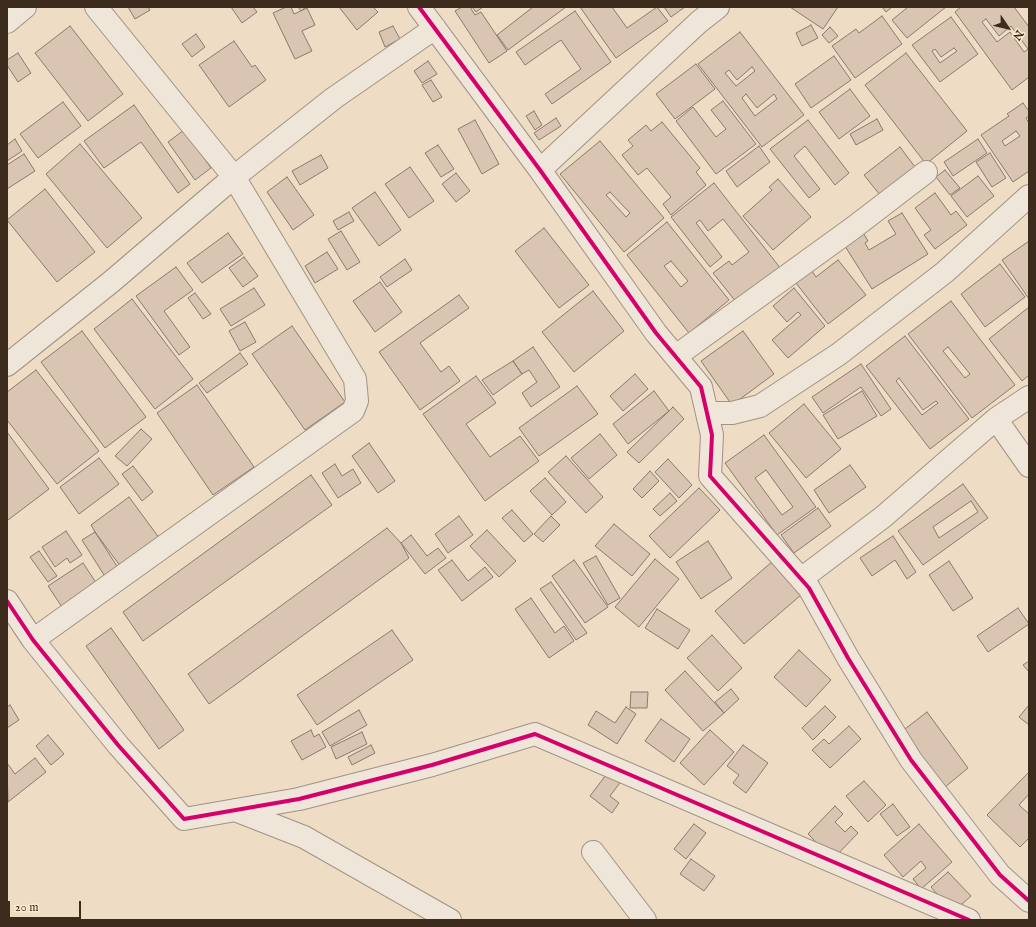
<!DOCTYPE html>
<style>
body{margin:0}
#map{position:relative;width:1036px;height:927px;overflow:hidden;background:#eedcc4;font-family:"IM FELL English",serif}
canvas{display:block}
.frame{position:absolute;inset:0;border:8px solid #3d2b1d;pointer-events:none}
.north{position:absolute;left:988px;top:8px;width:40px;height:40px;-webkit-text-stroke:3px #ffeacd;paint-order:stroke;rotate:125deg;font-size:11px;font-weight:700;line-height:16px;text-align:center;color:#3d2b1d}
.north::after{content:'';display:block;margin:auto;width:14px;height:18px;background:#3d2b1d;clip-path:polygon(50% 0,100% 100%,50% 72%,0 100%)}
.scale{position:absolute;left:8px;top:901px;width:73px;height:18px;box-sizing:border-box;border:2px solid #3d2b1d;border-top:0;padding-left:5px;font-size:12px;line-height:14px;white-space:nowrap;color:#3d2b1d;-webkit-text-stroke:3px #ffeacd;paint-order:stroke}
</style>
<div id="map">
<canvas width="1036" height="927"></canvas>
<div class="frame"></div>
<div class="north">N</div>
<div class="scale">20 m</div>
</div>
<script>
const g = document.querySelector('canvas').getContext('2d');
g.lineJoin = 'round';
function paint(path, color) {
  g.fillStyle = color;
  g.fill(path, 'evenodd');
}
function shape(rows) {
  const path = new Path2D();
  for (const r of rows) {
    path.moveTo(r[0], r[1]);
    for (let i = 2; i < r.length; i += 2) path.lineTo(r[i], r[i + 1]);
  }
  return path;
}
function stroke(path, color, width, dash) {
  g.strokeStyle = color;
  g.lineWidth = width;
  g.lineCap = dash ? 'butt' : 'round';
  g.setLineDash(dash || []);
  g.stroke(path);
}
const building = shape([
 [128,7,148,7,150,10,135,19,128,7],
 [231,7,253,7,257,12,242,23,231,7],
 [286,7,291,7,294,14,307,8,315,25,302,31,312,51,295,59,273,13,286,7],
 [298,7,306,7,301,11,298,7],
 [339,7,373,7,378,12,357,30,339,7],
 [462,7,470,7,475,15,481,12,507,51,489,63,455,11,462,7],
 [472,7,483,7,476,12,472,7],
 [533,7,566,7,508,50,497,35,533,7],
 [580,7,612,7,627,28,657,7,668,21,616,58,580,7],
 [664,7,685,7,671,17,664,7],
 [790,7,838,7,823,29,790,7],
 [882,7,892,7,886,12,882,7],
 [908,7,946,7,907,38,892,20,908,7],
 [961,7,1014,7,1029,27,1029,77,1012,90,955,12,961,7],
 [986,19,999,36,1011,26,1028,49,1024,52,1010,32,997,42,982,22,986,19],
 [575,11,611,62,552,104,545,94,581,69,561,40,525,65,516,52,575,11],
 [882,16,902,44,855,78,832,46,856,29,859,33,882,16],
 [951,17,978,54,940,82,912,45,951,17],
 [954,48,957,51,940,63,932,51,935,49,941,57,954,48],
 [811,25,818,38,802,46,796,33,811,25],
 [70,26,123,94,88,121,35,53,70,26],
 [393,26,400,39,385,47,379,32,393,26],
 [830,27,838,36,829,43,822,35,830,27],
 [740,32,804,115,762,147,698,64,740,32],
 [752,67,755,71,736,86,725,73,729,70,737,80,752,67],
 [746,94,757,108,774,94,777,99,755,116,742,98,746,94],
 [196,34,205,47,192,57,182,44,196,34],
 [234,41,252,67,255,65,266,80,229,107,199,65,234,41],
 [18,53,31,73,18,82,7,65,7,60,18,53],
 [906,53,967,131,926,164,865,85,906,53],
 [834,56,851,80,811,108,795,84,834,56],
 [428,61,437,74,422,83,414,71,428,61],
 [696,64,715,89,675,119,656,94,696,64],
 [431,80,442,97,433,102,422,85,431,80],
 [850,89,870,116,839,139,819,112,850,89],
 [723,101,756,144,716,174,676,121,693,107,716,137,726,129,711,110,723,101],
 [63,102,81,126,38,158,20,134,63,102],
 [1023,103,1029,111,1029,116,1026,118,1029,123,1029,171,1013,182,981,135,1009,116,1007,114,1023,103],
 [1016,131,1020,136,1005,146,1002,141,1016,131],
 [134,105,190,184,178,193,141,142,104,168,84,141,134,105],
 [534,111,542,125,535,130,526,116,534,111],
 [556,118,561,126,539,140,534,133,556,118],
 [877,119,883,130,856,145,850,134,877,119],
 [475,120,499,164,482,174,458,129,475,120],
 [808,120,849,173,835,185,805,146,794,156,820,189,809,198,770,149,808,120],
 [662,122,700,168,696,172,706,185,671,215,663,204,671,197,647,168,638,175,622,155,633,146,628,140,646,125,651,131,662,122],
 [184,130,211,168,195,180,168,142,184,130],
 [15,139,22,151,7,161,7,145,15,139],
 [978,139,987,153,953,176,944,162,978,139],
 [600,141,664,218,624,252,560,174,600,141],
 [610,192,630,213,626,217,606,195,610,192],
 [80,144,142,218,107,248,46,174,80,144],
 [438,145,454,169,441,177,425,153,438,145],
 [759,146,770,162,737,187,726,171,759,146],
 [900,147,915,167,880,195,864,175,900,147],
 [990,153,1006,178,992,187,976,162,990,153],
 [24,154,35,171,7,189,7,165,24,154],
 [321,155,328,168,300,185,292,171,321,155],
 [410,167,434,201,409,218,385,184,410,167],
 [945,170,960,188,950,195,936,177,945,170],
 [456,173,470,191,456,202,442,184,456,173],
 [978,176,994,196,967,217,951,196,978,176],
 [287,177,314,215,293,230,267,192,287,177],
 [778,179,811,217,773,250,743,216,772,190,769,187,778,179],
 [714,183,781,269,737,303,713,273,729,261,732,265,749,252,723,219,708,231,700,220,696,223,722,257,710,267,671,217,714,183],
 [45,189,95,252,57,282,7,220,45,189],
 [375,192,401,230,379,246,352,208,375,192],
 [935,193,951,215,956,211,967,225,935,249,924,235,931,230,915,208,935,193],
 [349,212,354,221,338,230,333,221,349,212],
 [902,213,928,254,872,289,843,243,862,231,868,241,865,243,869,250,896,234,888,221,902,213],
 [667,222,729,300,689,333,627,255,667,222],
 [671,261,688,281,681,287,664,266,671,261],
 [544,228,589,285,559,308,515,251,544,228],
 [341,231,360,262,347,270,328,239,341,231],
 [228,233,243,254,202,283,187,263,228,233],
 [1029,241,1029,299,1002,260,1029,241],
 [327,252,338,269,315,283,305,266,327,252],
 [244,257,258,276,243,287,229,268,244,257],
 [405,259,412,270,387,287,380,277,405,259],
 [838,260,866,295,828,324,796,283,812,271,816,277,838,260],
 [1000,264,1025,297,985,327,961,294,1000,264],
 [176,267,193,290,164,311,190,347,179,355,136,296,176,267],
 [380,282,402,312,375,332,353,301,380,282],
 [254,288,265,305,231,326,220,309,254,288],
 [794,288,825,326,788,358,772,340,801,315,798,312,787,322,773,306,794,288],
 [593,291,624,331,574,372,542,332,593,291],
 [195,293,211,314,203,319,188,298,195,293],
 [459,295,469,308,420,343,441,372,449,366,460,381,420,410,379,352,459,295],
 [132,299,193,379,155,409,94,329,132,299],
 [951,301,1015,385,972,418,908,334,951,301],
 [948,347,970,374,965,378,943,351,948,347],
 [1029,307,1029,375,1022,381,989,339,1029,307],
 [245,322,256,342,240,351,229,331,245,322],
 [292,326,345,402,305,430,252,354,292,326],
 [82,331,146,417,105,448,41,362,82,331],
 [743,331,774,374,732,405,701,361,743,331],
 [905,336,969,419,930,449,866,366,905,336],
 [899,378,923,410,936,401,938,403,922,415,896,381,899,378],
 [533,347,560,387,531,407,522,393,537,382,529,370,522,374,513,361,533,347],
 [240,353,248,364,207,393,199,383,240,353],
 [513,361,522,374,493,395,482,380,513,361],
 [861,364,891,409,881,416,861,387,823,413,812,397,861,364],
 [36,370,99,451,57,484,7,420,7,392,36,370],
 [635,374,648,389,623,411,610,396,635,374],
 [476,376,496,403,466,424,490,457,520,436,539,461,485,501,423,414,476,376],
 [197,385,254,467,213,495,157,413,197,385],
 [577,386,598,414,539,456,519,428,577,386],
 [654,391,669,411,628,444,613,424,654,391],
 [862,391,877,416,838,439,823,415,862,391],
 [804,404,841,449,806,478,769,433,804,404],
 [673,407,684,419,639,463,627,452,673,407],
 [141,429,152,439,127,466,115,456,141,429],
 [7,432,49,489,8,520,7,519,7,432],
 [600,434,617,455,589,479,571,458,600,434],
 [764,435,816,507,777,535,725,463,764,435],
 [766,470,793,507,782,515,755,478,766,470],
 [369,443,395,481,378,493,352,456,369,443],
 [566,456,603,497,586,513,548,472,566,456],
 [99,458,119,484,79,514,60,487,99,458],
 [668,459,692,485,679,498,655,472,668,459],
 [335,464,342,476,353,469,361,483,338,498,322,473,335,464],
 [850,465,866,487,829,513,814,490,850,465],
 [133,466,153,492,142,501,122,474,133,466],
 [650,471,659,481,642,498,633,489,650,471],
 [311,475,332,505,143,641,123,612,311,475],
 [545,478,566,502,552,515,530,491,545,478],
 [963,484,988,518,923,565,898,531,963,484],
 [971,501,978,512,939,538,933,527,971,501],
 [699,488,720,510,670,558,649,536,699,488],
 [670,493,677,501,660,516,653,509,670,493],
 [129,497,160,539,121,567,95,532,91,525,129,497],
 [818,508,831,526,794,553,781,535,818,508],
 [512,510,533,534,524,542,502,518,512,510],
 [459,516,473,535,448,553,435,534,459,516],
 [551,516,560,525,543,542,534,534,551,516],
 [614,524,650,554,632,576,595,546,614,524],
 [387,528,401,543,409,558,209,704,188,674,387,528],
 [487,530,516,561,499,577,470,546,487,530],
 [66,531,82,555,70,563,67,558,55,567,42,547,66,531],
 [95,532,122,574,109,583,82,540,95,532],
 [411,535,427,556,438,548,446,558,425,574,401,543,411,535],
 [893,536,916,572,907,579,895,560,872,576,860,558,893,536],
 [708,541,732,578,701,599,676,562,708,541],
 [39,551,57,576,48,582,30,557,39,551],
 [596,556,620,598,608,605,583,563,596,556],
 [655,559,679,579,639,627,615,607,655,559],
 [452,560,468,581,485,567,493,577,462,601,438,570,452,560],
 [574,560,608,607,585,623,552,576,574,560],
 [773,561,801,595,744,644,715,611,773,561],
 [949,561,973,598,953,611,929,575,949,561],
 [83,563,99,587,64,610,48,586,83,563],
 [551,582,587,633,576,640,540,589,551,582],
 [531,598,555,633,564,626,574,641,549,658,515,609,531,598],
 [1018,608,1029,624,988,652,977,636,1018,608],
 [657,609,690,630,678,649,645,628,657,609],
 [111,628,184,730,159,749,86,646,111,628],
 [392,630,413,660,317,725,297,695,392,630],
 [712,635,742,668,718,691,687,658,712,635],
 [799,650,831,680,806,707,774,677,799,650],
 [1029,661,1029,672,1023,665,1029,661],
 [685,671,724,713,703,731,665,690,685,671],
 [731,689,739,699,724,713,715,702,731,689],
 [631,692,648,692,647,708,630,708,631,692],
 [10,705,19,720,7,728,7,707,10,705],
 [1029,705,1029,725,1019,717,1029,705],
 [825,706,836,717,813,740,802,728,825,706],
 [626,707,636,714,617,744,588,725,596,711,615,723,626,707],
 [359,710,367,725,330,746,322,732,359,710],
 [927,712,968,768,939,792,896,736,927,712],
 [661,719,690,739,674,762,645,741,661,719],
 [849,726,861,739,830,768,812,750,824,739,829,744,849,726],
 [311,730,314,737,319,734,326,747,302,760,291,741,311,730],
 [710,730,734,752,704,785,680,763,710,730],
 [362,732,367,744,336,759,331,747,362,732],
 [48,735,64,754,51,765,36,746,48,735],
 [371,745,375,753,352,765,348,757,371,745],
 [743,745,768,763,746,793,733,783,739,775,727,766,743,745],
 [35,758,46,772,8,802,7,763,15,774,35,758],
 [609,771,622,780,610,796,619,803,612,813,590,796,609,771],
 [1029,772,1029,794,1019,805,1029,814,1029,838,1020,847,987,815,1029,772],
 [864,781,886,805,868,822,846,796,864,781],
 [893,804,910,827,897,836,880,814,893,804],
 [835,806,843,814,835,822,845,832,851,826,858,833,833,859,808,834,835,806],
 [694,824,706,833,686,859,674,849,694,824],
 [919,824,952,862,921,889,913,879,926,868,921,861,903,877,884,855,919,824],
 [691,859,715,876,704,891,680,874,691,859],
 [948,872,971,896,953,912,931,887,948,872]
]);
paint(building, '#dac5b3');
stroke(building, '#877b6e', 1);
const minor = shape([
 [419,7,540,170,656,333,701,387,712,435,710,476,809,588,848,658,911,760,1000,875,1029,901],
 [7,22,25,7],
 [540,170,699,22,718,7],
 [676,356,853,228,926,172],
 [7,365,111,282,234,177,334,98,435,28],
 [707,413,732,413,760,406,839,354,945,272,1029,196],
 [996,419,1029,466],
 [801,579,883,517,996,419,1029,397],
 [7,601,33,640,118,745,184,819,299,799,432,765,535,734,969,920],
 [33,640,353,411,357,401,355,379,234,177,96,7],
 [235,810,304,837,450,920],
 [593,852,645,920]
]);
stroke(minor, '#a09384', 24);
stroke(minor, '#efe5d9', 22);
stroke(shape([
 [419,7,540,170,656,333,701,387,712,435,710,476,809,588,848,658,911,760,1000,875,1029,901],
 [7,601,33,640,118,745,184,819,299,799,432,765,535,734,969,920]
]), '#d6006c', 4);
</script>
